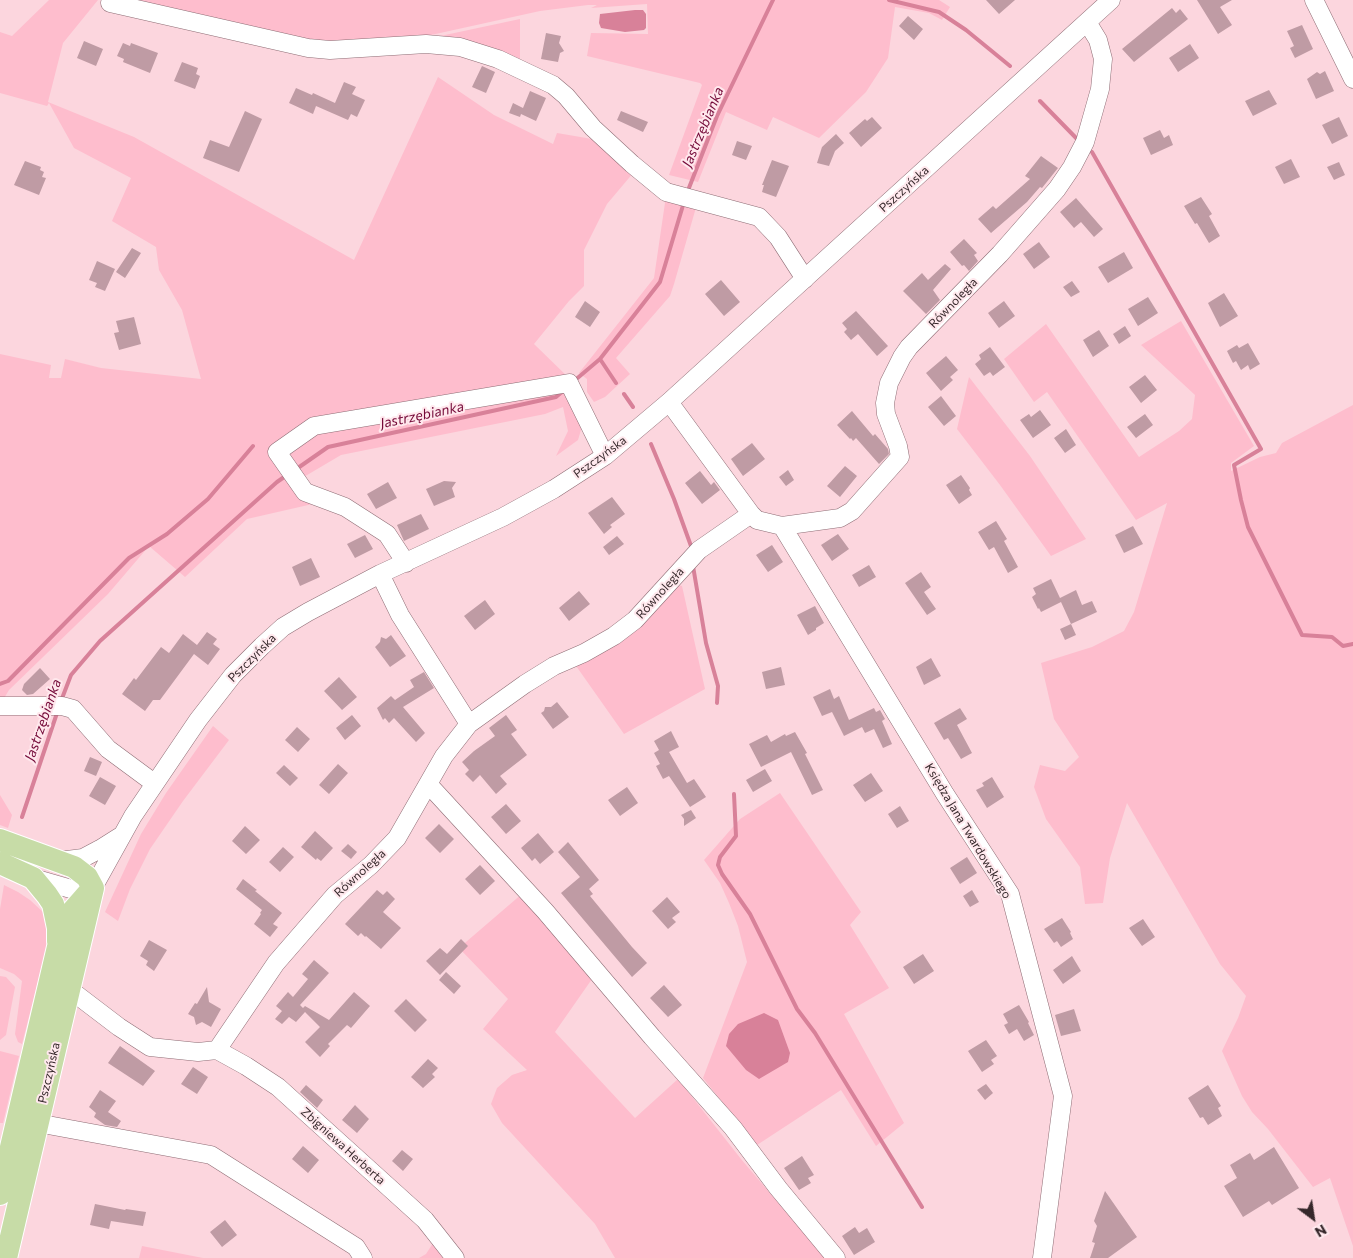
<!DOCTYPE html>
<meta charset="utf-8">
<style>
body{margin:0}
#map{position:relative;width:1353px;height:1258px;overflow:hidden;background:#fcd6de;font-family:Commissioner,sans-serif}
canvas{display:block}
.north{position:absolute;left:1288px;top:1193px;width:50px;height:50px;-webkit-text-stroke:4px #ffe8ed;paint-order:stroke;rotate:149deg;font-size:14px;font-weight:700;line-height:20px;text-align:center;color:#36282b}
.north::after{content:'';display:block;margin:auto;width:18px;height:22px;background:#36282b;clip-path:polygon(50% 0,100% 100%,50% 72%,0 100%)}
</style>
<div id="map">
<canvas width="1353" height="1258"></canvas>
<div class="north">N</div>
</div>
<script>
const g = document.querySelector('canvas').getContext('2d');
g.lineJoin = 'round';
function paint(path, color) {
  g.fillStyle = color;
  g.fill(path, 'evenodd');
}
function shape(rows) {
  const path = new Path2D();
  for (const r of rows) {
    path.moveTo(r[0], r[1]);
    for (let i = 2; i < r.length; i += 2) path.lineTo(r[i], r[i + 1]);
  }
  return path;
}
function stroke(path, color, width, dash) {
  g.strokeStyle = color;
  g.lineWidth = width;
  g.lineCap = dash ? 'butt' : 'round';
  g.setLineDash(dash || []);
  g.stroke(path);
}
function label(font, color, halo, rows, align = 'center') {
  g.font = font + ' Commissioner,sans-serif';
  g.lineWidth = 4;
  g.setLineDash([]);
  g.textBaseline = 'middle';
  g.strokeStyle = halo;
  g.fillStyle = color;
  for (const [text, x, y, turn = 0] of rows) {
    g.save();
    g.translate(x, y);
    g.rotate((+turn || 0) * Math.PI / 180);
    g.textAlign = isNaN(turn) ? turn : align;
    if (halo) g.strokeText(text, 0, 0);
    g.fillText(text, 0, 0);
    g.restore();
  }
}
paint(shape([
 [49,0,98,0,63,43,48,102,134,137,354,260,438,77,494,115,553,144,557,133,598,140,634,172,607,204,584,250,584,286,569,301,534,344,572,381,583,423,578,440,556,456,568,431,563,407,545,414,341,455,297,481,317,503,247,519,185,577,149,546,108,594,9,690,0,705,0,354,51,365,49,378,61,378,65,359,101,368,201,379,182,310,159,270,156,247,112,221,131,178,74,148,49,103,47,106,0,93,0,32,12,36],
 [124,0,939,0,950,7,942,20,929,13,895,7,888,58,866,92,819,138,773,117,767,130,726,112,698,182,669,175,702,85,700,83,587,56,591,33,648,34,647,4,591,8,597,5,588,5,540,11,431,35,333,44,312,42],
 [520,19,520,61,431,38],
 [666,196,697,204,674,284,670,296,616,358,630,374,605,397,594,402,587,392,587,379,579,373,654,278],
 [1181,321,1254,446,1231,463,1231,471,1260,457,1276,453,1282,443,1353,405,1353,1246,1330,1178,1313,1187,1268,1129,1252,1112,1242,1096,1222,1051,1238,1018,1246,996,1220,964,1127,803,1110,858,1103,903,1085,904,1080,867,1046,819,1034,787,1040,765,1065,771,1079,757,1054,719,1041,663,1092,647,1124,631,1134,612,1167,503,1136,520,1047,392,1034,402,1004,359,1046,324,1139,457,1179,431,1192,419,1195,395,1141,345],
 [969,377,1030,456,1086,539,1051,556,1000,485,957,429],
 [675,584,682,586,705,689,624,734,574,663],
 [213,726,229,740,183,801,150,849,130,889,118,921,105,912,141,834,166,793],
 [780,793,861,912,850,925,889,988,844,1014,904,1123,876,1146,841,1090,757,1145,703,1078,747,962,738,926,729,903,720,883,704,860,740,819],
 [0,795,12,815,8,828,0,825],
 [4,885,18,892,30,900,43,912,47,923,46,950,22,1044,18,1042,15,1034,22,981,14,974,0,968,0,909],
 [523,893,592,979,555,1032,635,1118,678,1079,741,1159,825,1258,615,1258,595,1224,502,1123,491,1104,497,1088,512,1075,527,1070,483,1029,508,999,459,948],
 [0,976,6,977,15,987,6,1035,0,1040],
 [0,1051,19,1056,3,1123,0,1123],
 [435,1240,448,1258,419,1258,426,1254],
 [142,1246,203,1258,139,1258]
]), '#febdcd');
paint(shape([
 [635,10,643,10,646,14,646,28,644,30,625,32,601,28,599,23,600,14],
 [764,1013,778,1020,790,1053,788,1062,759,1079,746,1070,726,1046,729,1034,738,1024]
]), '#d88199');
stroke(shape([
 [889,0,939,12,966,30,1010,66],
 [1040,101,1079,141],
 [1092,152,1261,449,1234,465,1241,500,1248,527,1302,635,1332,637,1343,646,1353,644],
 [687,193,717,116,773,0],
 [600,359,616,383],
 [574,381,600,359,660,282,684,202],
 [624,394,633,407],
 [651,444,674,499,691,546],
 [295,470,328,447,556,397,563,391],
 [693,566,706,643,718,686,717,703],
 [0,684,8,681,129,558,167,534,208,499,253,446],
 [61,701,71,675,100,641,277,482,287,475],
 [734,794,736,836,720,857,718,865,722,874,750,914,797,1009,815,1033,922,1207],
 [22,817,58,710]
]), '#d88199', 4);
paint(shape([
 [986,0,1015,0,999,14],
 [1197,0,1232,0,1220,7,1232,25,1218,34],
 [1172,8,1176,13,1180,9,1188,19,1134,62,1122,49],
 [908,16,923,29,914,40,899,26],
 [1302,25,1313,49,1295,58,1290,48,1294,46,1287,31],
 [546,33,561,36,559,43,564,51,560,53,558,62,541,59],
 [84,41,103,49,96,66,77,58],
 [123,43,130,46,131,43,158,53,150,73,123,62,124,59,117,56],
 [1190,44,1199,58,1178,72,1169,58],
 [182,62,198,68,196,74,200,76,195,89,174,81],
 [482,66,495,72,486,93,472,87],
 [1325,71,1334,91,1316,99,1307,79,1317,72,1320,74],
 [344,82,356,87,352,94,365,100,357,117,351,114,348,120,316,106,313,114,289,103,296,88,312,95,313,93,335,103],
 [1269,90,1277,104,1253,116,1245,101],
 [530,91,546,98,536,121,521,114,520,117,509,113,513,103,523,108],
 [245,111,262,119,239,172,203,158,210,140,229,147],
 [621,111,648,122,643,132,617,120],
 [872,117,882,128,861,147,849,133,865,119,867,121],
 [1339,117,1348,136,1332,144,1322,125],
 [1160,130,1164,138,1169,135,1173,145,1151,155,1143,138],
 [836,134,844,143,835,151,829,166,817,163,822,147],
 [737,141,752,146,746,160,732,155],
 [1041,156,1058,168,1042,188,1040,187,1027,202,991,233,978,219,993,206,996,209,1030,179,1025,176],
 [1291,159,1300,177,1284,184,1275,167],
 [772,160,789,166,776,197,762,192,764,185,762,185],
 [25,161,41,167,40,170,44,172,42,177,46,178,39,195,14,185],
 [1339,162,1345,175,1334,180,1327,167],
 [1201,197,1212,214,1209,216,1220,236,1209,243,1197,223,1195,224,1184,206],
 [1076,198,1103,229,1094,237,1081,222,1074,228,1060,212],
 [964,239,977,253,974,255,978,261,969,271,964,265,962,266,950,252],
 [1039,242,1050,257,1034,269,1023,254],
 [132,248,141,253,125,278,116,272],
 [1124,252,1133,268,1108,283,1098,267],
 [97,261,115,269,105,291,95,287,97,283,89,280],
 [945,264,951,269,933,290,940,300,926,314,903,291,922,273,928,280],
 [721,280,740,302,724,316,705,294],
 [1072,281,1080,292,1071,297,1063,287],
 [1224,293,1238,316,1220,327,1208,303],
 [1148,297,1158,313,1138,326,1128,309],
 [585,301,600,312,590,327,575,317],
 [1004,301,1015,316,999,328,988,313],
 [856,311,888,346,877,356,858,334,851,340,844,332,847,329,842,323],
 [134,317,141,344,119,350,114,333,119,332,116,321],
 [1125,326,1131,336,1119,344,1113,334],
 [1099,330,1109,346,1093,357,1083,340],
 [1248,343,1260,364,1250,370,1248,365,1241,370,1236,361,1233,363,1227,351,1237,345,1239,348],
 [990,347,1005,367,993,376,990,372,984,376,975,364,981,359,979,355],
 [946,356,958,370,950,377,953,380,941,391,926,373],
 [1145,375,1157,390,1141,403,1129,387],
 [941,396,956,416,944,426,928,407],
 [1040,410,1051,425,1033,438,1020,420,1029,414,1031,417],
 [852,411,873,436,875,434,888,449,889,454,879,464,856,438,853,441,851,438,850,439,837,425],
 [1145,414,1153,425,1136,438,1127,427],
 [1066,429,1076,445,1065,453,1054,438],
 [752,443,765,459,743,476,731,459],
 [845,466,857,476,840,497,827,486],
 [788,470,794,480,786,486,779,477],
 [700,471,711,485,714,482,720,490,702,504,685,483],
 [961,475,970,488,969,490,972,495,959,504,946,485],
 [444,481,456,482,452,488,455,497,434,506,426,489],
 [388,482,397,498,376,509,367,494],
 [612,497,625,514,610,525,612,527,604,534,588,513],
 [421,514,429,529,404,541,397,525],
 [996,521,1007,539,1004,541,1018,567,1008,573,994,547,989,550,978,532],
 [1133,526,1143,544,1124,553,1115,535],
 [838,534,849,549,832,561,821,545],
 [365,535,373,549,355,558,347,544],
 [617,536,624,544,609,555,603,547],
 [772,545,783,562,768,572,756,555],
 [311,558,320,577,300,586,292,567],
 [869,565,876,577,859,587,852,575],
 [921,572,931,587,924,592,936,609,927,615,905,583],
 [1051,579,1060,598,1076,590,1082,605,1092,601,1097,612,1071,624,1061,602,1041,612,1039,608,1038,609,1032,597,1036,594,1033,588],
 [579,591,590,604,569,621,559,608],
 [485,600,495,614,475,630,464,616],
 [815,606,824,623,816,628,816,630,808,635,797,615],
 [1071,624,1076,635,1065,640,1060,629],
 [207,632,217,639,213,644,220,649,208,665,194,654,160,700,153,700,145,711,122,694,134,678,136,680,161,647,169,653,183,634,197,645],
 [391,635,406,656,390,667,375,647,380,642,381,637,386,639],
 [931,658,941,676,924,685,916,667],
 [781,667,785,685,766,689,762,672],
 [40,668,50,679,33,694,27,695,22,690,24,684],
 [424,672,434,688,403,707,425,733,416,742,394,718,389,723,385,718,383,720,377,708,391,696,395,700,414,687,410,680],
 [339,677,357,697,342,710,324,691],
 [830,689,834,699,839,696,849,720,874,708,876,712,880,710,885,719,882,721,892,744,883,748,874,729,865,733,862,727,844,736,832,712,822,716,813,697],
 [557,702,569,717,553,729,541,713,544,711,545,707,551,707],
 [960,708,967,719,957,725,972,753,961,759,948,738,944,740,934,723],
 [352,715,361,726,345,740,336,728],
 [506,715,517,730,511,734,527,755,500,776,507,784,496,794,480,775,473,782,465,774,469,770,462,762,474,751,495,736,489,728],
 [297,727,310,739,298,752,285,740],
 [671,731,679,747,669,752,687,783,694,779,706,797,690,807,669,776,663,779,656,766,660,764,654,753,659,750,654,741],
 [795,732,807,753,805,754,823,790,812,795,791,752,761,767,749,744,767,735,771,742,785,734,786,736],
 [90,757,102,762,96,776,84,771],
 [338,764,348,773,329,794,319,785],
 [284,765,298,778,290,786,276,773],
 [765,769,772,781,753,792,746,780],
 [871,773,883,791,865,802,853,785],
 [100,777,116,786,105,805,89,796],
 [992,777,1004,797,987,808,976,790,984,786,982,783],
 [627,787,638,803,620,816,608,800],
 [506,804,521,821,506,834,491,817],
 [900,806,909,821,897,828,888,814],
 [691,810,696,818,684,826,684,819,681,815],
 [439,824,454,839,440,853,425,838],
 [245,826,260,840,246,854,232,841],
 [315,831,333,848,321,861,317,858,316,860,301,847],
 [538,833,554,852,540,864,535,858,532,861,521,848],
 [568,842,599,880,589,889,593,894,590,896,632,947,647,963,632,977,561,893,580,877,558,852],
 [348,844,357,852,351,859,341,851],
 [283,847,294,857,280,872,269,862],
 [967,857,977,873,960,884,950,868],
 [480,865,495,881,480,895,465,879],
 [243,879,257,890,255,891,282,913,273,924,278,927,270,937,254,924,261,914,260,913,262,910,236,889],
 [377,890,383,895,387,891,395,899,383,912,401,928,381,949,366,936,365,937,361,933,358,936,345,924],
 [972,890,979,902,970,907,963,896],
 [667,897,680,912,672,918,676,922,668,929,652,911],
 [1062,918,1071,932,1070,933,1073,939,1061,947,1057,941,1054,943,1044,929],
 [1143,919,1155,937,1142,946,1129,928],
 [461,939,468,946,440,975,426,961,440,948,447,954],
 [149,940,167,950,154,971,146,965,148,961,140,956],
 [923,954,934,971,914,984,903,967],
 [1072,956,1081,971,1063,984,1053,970],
 [314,960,329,973,300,1005,303,1008,305,1006,329,1020,354,992,370,1006,351,1028,347,1025,328,1044,330,1046,320,1057,305,1042,320,1027,305,1012,296,1022,289,1017,282,1024,275,1019,282,1011,276,1006,288,992,293,997,308,979,302,974],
 [446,972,461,986,454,994,439,980],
 [664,985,682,1005,668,1017,650,998],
 [207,987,209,1002,221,1009,211,1027,202,1022,196,1025,194,1017,188,1014,195,1003,197,1004],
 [406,999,427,1020,415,1032,394,1011],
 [1019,1005,1029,1022,1028,1023,1034,1035,1024,1041,1017,1029,1009,1034,1004,1025,1008,1023,1003,1014],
 [1074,1009,1081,1031,1061,1036,1055,1015],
 [986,1040,997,1056,991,1060,994,1064,982,1072,968,1051],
 [120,1046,155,1071,143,1086,108,1063],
 [428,1059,438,1068,432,1074,435,1077,423,1088,411,1077],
 [193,1067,208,1077,197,1094,181,1084],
 [986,1084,993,1093,985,1100,977,1090],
 [306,1085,323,1100,317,1108,300,1092],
 [1208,1085,1221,1106,1218,1108,1222,1116,1208,1125,1203,1117,1200,1118,1188,1098],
 [100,1090,116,1101,108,1112,121,1121,117,1127,105,1125,94,1117,96,1113,89,1107],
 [355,1105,369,1119,357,1133,342,1120],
 [303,1146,319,1160,308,1173,292,1159],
 [1274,1147,1299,1188,1272,1205,1269,1201,1243,1217,1224,1186,1237,1178,1230,1165,1250,1153,1254,1160],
 [402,1150,413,1159,403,1171,392,1161],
 [802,1156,814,1175,808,1178,811,1183,799,1190,784,1168],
 [1105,1191,1137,1237,1108,1258,1090,1258,1095,1243,1092,1242,1097,1226,1094,1221],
 [95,1204,125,1210,126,1209,146,1212,143,1226,111,1221,109,1229,90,1225],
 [225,1220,237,1235,222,1247,210,1232],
 [855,1227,859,1233,867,1228,875,1242,854,1255,842,1236]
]), '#bf9ba4');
const minor = shape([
 [1314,0,1353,79],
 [110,3,308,48,330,50,426,44,460,47,498,59,553,85,566,96,593,128,632,164,666,192,759,217,778,237,805,279],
 [669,402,751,514],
 [782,526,945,794,1010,894,1063,1096,1042,1258],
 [406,563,387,534,345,507,305,492,277,452,314,426,569,383,605,456],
 [380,574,400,615,469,724],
 [0,706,62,706,73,709,108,749,154,783],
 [429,785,545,911,652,1037,733,1128,778,1188,836,1258],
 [59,861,83,858,100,849,119,837],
 [33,878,78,891,85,891,93,888,133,816,198,720,233,675,262,646,283,627,308,612,380,574,503,517,554,489,605,456,669,402,1111,0],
 [68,992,77,995,119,1027,150,1047,198,1052,217,1050,276,963,335,895,371,865,397,838,444,756,469,724,525,684,554,666,584,653,614,636,635,620,699,550,751,514,757,520,782,526,840,518,852,511,900,457,898,446,886,414,885,403,889,383,902,357,909,347,1000,254,1057,189,1072,167,1085,142,1100,89,1103,59,1098,40,1087,22],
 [217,1050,246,1066,278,1087,425,1220,455,1258],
 [37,1123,211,1155,356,1247,363,1258]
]);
const major = shape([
 [0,840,74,867,87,877,93,888],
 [0,863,33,878,47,895,53,904,58,928,58,941],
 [0,1194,58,947,70,914,91,890],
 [6,1258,93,888]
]);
stroke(minor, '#8e6d75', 19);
stroke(major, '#fff', 24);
stroke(minor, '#fff', 18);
stroke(major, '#c7dca7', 22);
label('12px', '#36282b', '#ffe8ed', [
 ["Pszczyńska",904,189,-42],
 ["Równoległa",953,303,-46],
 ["Pszczyńska",600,457,-36],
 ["Równoległa",660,593,-48],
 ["Pszczyńska",252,658,-45],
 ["Księdza Jana Twardowskiego",968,831,59],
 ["Równoległa",360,873,-42],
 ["Pszczyńska",49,1073,-77],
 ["Zbigniewa Herberta",343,1146,42]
]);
label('italic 14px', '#740938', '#ffe8ed', [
 ["Jastrzębianka",703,127,-67],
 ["Jastrzębianka",422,415,-12],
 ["Jastrzębianka",43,720,-71]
]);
</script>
